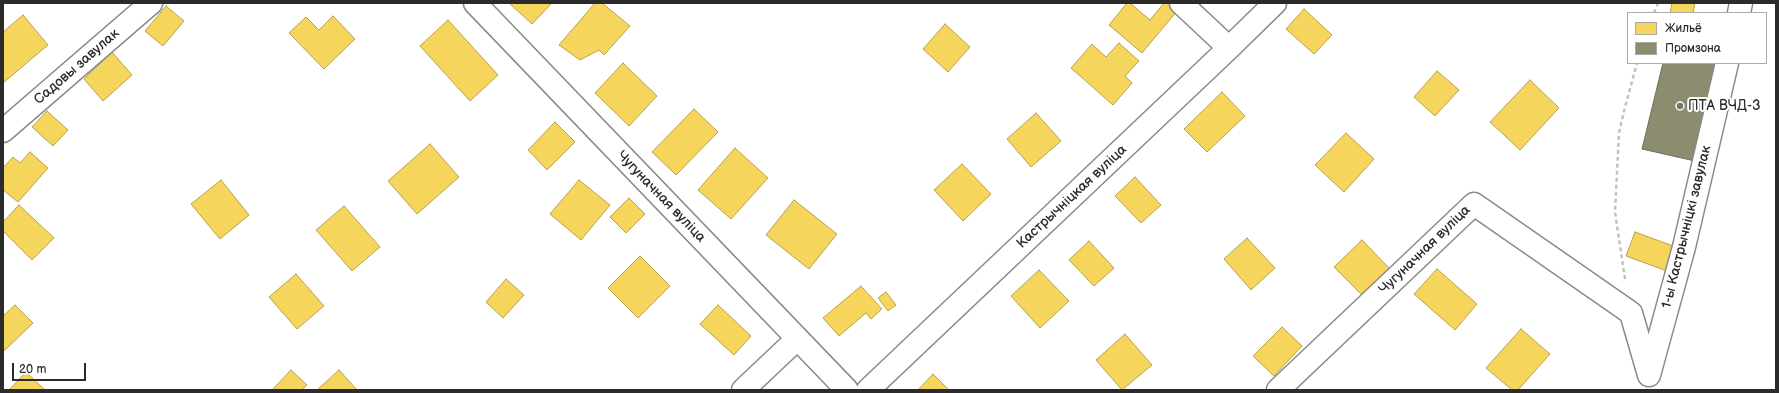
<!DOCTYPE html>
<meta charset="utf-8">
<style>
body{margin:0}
#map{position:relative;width:1779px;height:393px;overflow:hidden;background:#fff;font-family:"Balsamiq Sans",sans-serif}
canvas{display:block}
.frame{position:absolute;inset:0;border:4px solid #2b2b2b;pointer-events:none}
.legend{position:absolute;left:1627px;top:12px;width:140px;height:52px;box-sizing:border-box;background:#fff;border:1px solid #aaa;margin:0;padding:5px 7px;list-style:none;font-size:12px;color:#2b2b2b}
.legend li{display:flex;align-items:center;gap:8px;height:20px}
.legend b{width:20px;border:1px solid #aaa}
.scale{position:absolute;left:12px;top:363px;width:74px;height:18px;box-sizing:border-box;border:2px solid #2b2b2b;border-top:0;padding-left:5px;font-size:12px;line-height:14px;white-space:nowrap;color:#2b2b2b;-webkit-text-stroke:3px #fff;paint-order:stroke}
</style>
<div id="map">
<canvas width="1779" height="393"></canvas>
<div class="frame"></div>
<ul class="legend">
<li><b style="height:11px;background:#f6d55c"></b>Жильё</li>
<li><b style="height:11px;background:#8c8c6e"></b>Промзона</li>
</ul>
<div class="scale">20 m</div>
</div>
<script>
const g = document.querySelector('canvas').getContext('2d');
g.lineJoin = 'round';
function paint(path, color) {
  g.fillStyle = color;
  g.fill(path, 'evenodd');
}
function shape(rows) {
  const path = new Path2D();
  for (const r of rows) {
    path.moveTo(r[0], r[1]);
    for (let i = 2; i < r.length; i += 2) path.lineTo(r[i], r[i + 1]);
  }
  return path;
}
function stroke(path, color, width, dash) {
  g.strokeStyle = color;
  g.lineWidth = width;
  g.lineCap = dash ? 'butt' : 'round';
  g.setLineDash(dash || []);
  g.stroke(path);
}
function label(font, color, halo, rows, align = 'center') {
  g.font = font + ' "Balsamiq Sans",sans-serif';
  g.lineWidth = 4;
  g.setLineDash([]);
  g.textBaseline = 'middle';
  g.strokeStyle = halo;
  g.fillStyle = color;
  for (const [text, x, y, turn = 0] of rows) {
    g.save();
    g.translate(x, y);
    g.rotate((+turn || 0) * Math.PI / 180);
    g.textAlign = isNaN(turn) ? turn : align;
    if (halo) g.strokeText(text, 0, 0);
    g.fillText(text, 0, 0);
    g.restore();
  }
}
const homes = shape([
 [509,3,552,3,532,24,509,3],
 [595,3,602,3,630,26,604,55,599,50,580,60,559,45,595,3],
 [1127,3,1130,3,1150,20,1164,3,1168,3,1177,11,1142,53,1109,25,1127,3],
 [1672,3,1695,3,1693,13,1670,13,1672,3],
 [166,6,184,21,163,46,145,31,166,6],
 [1304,9,1332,35,1314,54,1286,29,1304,9],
 [23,15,48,45,3,83,3,32,23,15],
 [333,16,355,39,324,69,289,33,306,17,319,30,333,16],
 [448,20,498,75,470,101,420,46,448,20],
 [945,24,970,47,948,72,923,49,945,24],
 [1119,43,1139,61,1125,76,1132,83,1113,105,1071,68,1092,44,1106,57,1119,43],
 [112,52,132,75,103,101,84,79,112,52],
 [623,63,657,96,629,126,595,93,623,63],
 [1437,71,1459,90,1435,116,1414,97,1437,71],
 [1530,80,1559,108,1520,150,1490,122,1530,80],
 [1222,92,1245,116,1207,152,1184,129,1222,92],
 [694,109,718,132,676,175,652,152,694,109],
 [47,111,68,130,53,146,32,127,47,111],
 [1036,113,1061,141,1031,167,1007,139,1036,113],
 [555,122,575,142,547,170,528,150,555,122],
 [1346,133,1374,159,1344,192,1315,165,1346,133],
 [430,144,459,177,417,214,388,181,430,144],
 [735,148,768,178,731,219,698,190,735,148],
 [30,152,48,168,18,202,3,190,3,168,13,157,20,163,30,152],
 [962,164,991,194,963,221,934,190,962,164],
 [1135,177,1161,205,1141,223,1115,196,1135,177],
 [221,180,249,215,220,239,191,204,221,180],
 [579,180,610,205,581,240,550,214,579,180],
 [629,198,645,214,626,233,610,217,629,198],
 [794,200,837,234,809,269,766,235,794,200],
 [19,205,54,238,32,260,3,231,3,222,19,205],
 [344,206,380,247,352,271,316,230,344,206],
 [1635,232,1676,247,1667,271,1626,256,1635,232],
 [1247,238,1275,268,1251,290,1224,259,1247,238],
 [1362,240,1389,268,1362,295,1334,267,1362,240],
 [1089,241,1114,268,1094,286,1069,260,1089,241],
 [640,256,670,286,638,318,608,288,640,256],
 [1437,269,1477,304,1455,330,1414,294,1437,269],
 [1039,270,1069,301,1040,328,1011,296,1039,270],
 [296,274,324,306,297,329,269,297,296,274],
 [506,279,524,295,503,318,486,302,506,279],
 [861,286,882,309,871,319,866,313,839,336,823,318,861,286],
 [886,292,896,305,888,311,878,298,886,292],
 [15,305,33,323,3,352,3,316,15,305],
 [718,305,751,336,734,355,700,324,718,305],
 [1282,327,1302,346,1274,376,1253,356,1282,327],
 [1521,329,1550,354,1518,390,1512,390,1486,368,1521,329],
 [1125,334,1152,365,1122,390,1096,360,1125,334],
 [291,370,307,385,302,390,272,390,291,370],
 [339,370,357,390,317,390,339,370],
 [26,372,45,390,9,390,26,372],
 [933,374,949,390,918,390,933,374]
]);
paint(homes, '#f6d55c');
stroke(homes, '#b9a24d', 1);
const industry = shape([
 [1663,63,1718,63,1695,161,1642,149,1663,63]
]);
paint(industry, '#8c8c6e');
stroke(industry, '#6f6f5a', 1);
const minor = shape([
 [475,3,847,390],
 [1181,3,1229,48],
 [1739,13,1741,3],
 [3,131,151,3],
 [1649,375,1684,247,1727,63],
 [743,390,797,339],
 [868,390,1229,48,1275,3],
 [1278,390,1474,204,1631,313,1649,375]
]);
stroke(minor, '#8a8a8a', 25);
stroke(shape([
 [1654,13,1658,3],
 [1625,279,1615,212,1619,133,1624,111,1637,63]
]), '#c2c2c2', 2.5, [4, 3]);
stroke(minor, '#fff', 22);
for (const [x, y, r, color] of [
 [1680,106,4,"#757575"]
]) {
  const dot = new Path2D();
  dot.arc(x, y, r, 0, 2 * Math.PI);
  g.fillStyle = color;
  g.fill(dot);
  stroke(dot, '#fff', 1.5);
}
label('14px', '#2b2b2b', '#fff', [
 ["Садовы завулак",77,67,-41],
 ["Чугуначная вуліца",661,197,46],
 ["Кастрычніцкая вуліца",1072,197,-43],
 ["1-ы Кастрычніцкі завулак",1687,227,-76],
 ["Чугуначная вуліца",1425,250,-44]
]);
label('14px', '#2b2b2b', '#fff', [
 ["ПТА ВЧД-3",1688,106]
], 'left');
</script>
